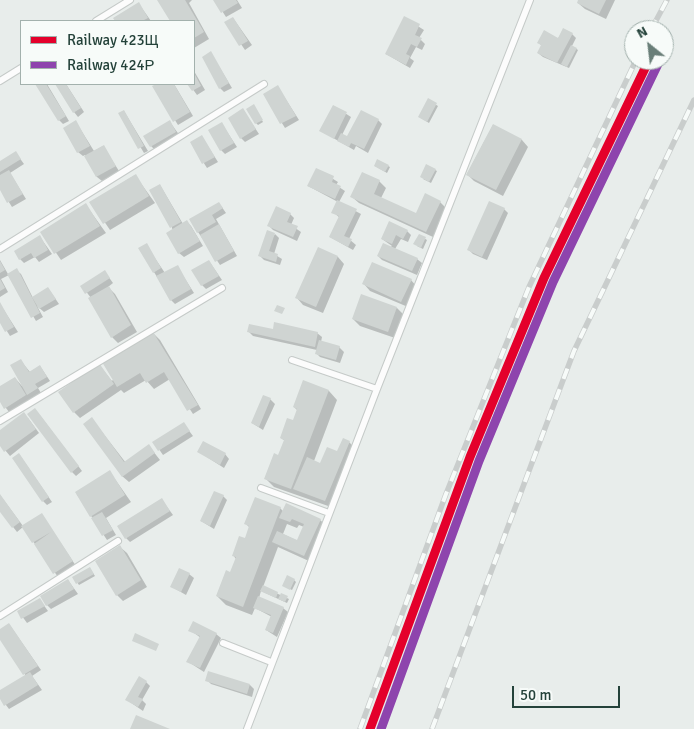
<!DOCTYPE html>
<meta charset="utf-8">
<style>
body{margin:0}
#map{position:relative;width:694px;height:729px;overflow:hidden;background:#e8edeb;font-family:Signika,sans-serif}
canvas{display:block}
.legend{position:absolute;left:20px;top:20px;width:175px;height:65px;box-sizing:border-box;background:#f7fbf9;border:1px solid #a3b1ad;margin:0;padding:6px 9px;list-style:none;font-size:15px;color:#24423a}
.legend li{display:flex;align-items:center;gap:10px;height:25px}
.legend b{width:25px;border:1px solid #a3b1ad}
.north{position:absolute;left:624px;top:20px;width:50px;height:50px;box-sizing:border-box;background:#f7fbf9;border:1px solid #a3b1ad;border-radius:50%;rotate:331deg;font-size:14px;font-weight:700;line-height:20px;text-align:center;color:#24423a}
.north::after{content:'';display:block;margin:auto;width:18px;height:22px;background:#697e78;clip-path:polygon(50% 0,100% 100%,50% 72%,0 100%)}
.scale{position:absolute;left:512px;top:686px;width:108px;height:22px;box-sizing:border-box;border:2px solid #24423a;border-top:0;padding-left:6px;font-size:15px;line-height:18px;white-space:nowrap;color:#24423a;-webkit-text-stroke:4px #f7fbf9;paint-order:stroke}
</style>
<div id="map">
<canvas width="694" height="729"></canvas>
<ul class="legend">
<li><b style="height:6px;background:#e4002b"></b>Railway 423Щ</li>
<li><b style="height:6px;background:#8e44ad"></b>Railway 424Р</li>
</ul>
<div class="north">N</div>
<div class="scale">50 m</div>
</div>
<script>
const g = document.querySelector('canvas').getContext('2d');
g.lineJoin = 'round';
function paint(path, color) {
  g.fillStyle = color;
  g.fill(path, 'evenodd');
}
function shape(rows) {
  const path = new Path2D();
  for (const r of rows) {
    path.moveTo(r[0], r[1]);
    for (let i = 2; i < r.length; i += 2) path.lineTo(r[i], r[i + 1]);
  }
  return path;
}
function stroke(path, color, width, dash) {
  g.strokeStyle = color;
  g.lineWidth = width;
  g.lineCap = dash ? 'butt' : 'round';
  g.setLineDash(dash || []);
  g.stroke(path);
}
paint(shape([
 [159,0,192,0,189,3,209,39,194,48,194,21,171,21],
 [215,0,237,0,242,8,226,17],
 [579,0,615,0,606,19,585,9,578,3],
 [139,4,151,21,116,21,115,18],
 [233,18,252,45,245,50,226,22],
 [405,18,424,30,419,38,425,44,422,50,416,47,410,58,414,61,410,68,386,54],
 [572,34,576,38,572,46,578,50,569,68,543,57,538,53,542,46,539,43],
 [211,53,232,88,224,92,220,88],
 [194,71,205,90,197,95,189,84,194,84],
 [36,84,47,84,69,121,63,124,59,120],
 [56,84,66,84,84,112,78,117,74,112],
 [159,84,174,84,193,116,178,125,154,87],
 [278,87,299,120,285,128,264,94],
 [428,100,438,106,429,123,421,118],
 [334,106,351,117,342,135,348,138,378,120,382,124,368,153,356,146,354,150,321,131],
 [255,108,263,122,258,125,256,123],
 [243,110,259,134,245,142,241,138],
 [124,111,148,151,144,153,120,113],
 [76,122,94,151,103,146,119,171,102,181,97,177,85,155,83,156,78,152],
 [170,122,180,136,155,150,151,146],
 [222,124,237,147,225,154,221,150],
 [493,125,522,140,528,147,503,196,474,181,467,174],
 [202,137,218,162,207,168,191,143],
 [16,153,24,164,10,173,26,199,12,207,0,188,0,162],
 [375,166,388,166,390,167,387,173],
 [317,169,338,182,336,185,345,191,339,202,361,214,349,239,356,245,353,250,330,237,340,218,333,212,338,202,308,186],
 [435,170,437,171,431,183,423,179],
 [135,175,155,203,110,230,91,202],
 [379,181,386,188,381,198,416,214,440,202,446,208,433,237,359,203,352,197],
 [160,185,183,224,187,222,191,226,203,246,184,257,179,253],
 [219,203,226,213,216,219,237,256,220,265,198,232],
 [86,205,106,233,61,260,42,232],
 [504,209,508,213,487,260,473,254,468,249],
 [290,214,294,218,291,225,301,232,297,241,273,230,269,226],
 [407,231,411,235,408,242,401,239,395,249,417,259,422,263,417,275,382,260,378,256,392,246,382,239],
 [275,234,279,238,274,254,282,259,280,265,264,260,260,256],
 [419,235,427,240,423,249,417,246],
 [40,237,52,254,39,262,35,257,24,263,20,259],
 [146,245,165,273,177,266,194,293,175,304,171,300,140,249],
 [318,249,338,257,344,264,323,313,303,305,297,298],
 [0,260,8,274,16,270,21,274,33,298,48,288,59,304,44,312,37,306,43,317,36,321,9,275,1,279,8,292,0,297],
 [209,261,222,280,206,289,202,285],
 [105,272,113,283,108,287,115,294,137,332,118,343,112,337,91,298,82,286],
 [411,280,417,287,408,307,370,291,364,284],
 [0,304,18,332,10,336,0,320],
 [397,308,403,314,395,338,360,326,353,319],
 [274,330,317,333,322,337,321,342,339,347,344,352,340,363,320,357,316,353,317,350,253,336,249,332],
 [153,333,160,340,201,409,193,414,170,379,154,389,146,380,124,393,121,390,80,418,74,412,99,365,112,381],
 [21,361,30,372,40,366,50,381,38,388,41,393,9,412,0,400,0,387,15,378,22,386],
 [303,382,329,391,337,400,314,461,321,464,349,442,356,449,331,507,274,487,266,479,279,456,285,441,281,438,294,422,298,411,294,407],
 [270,399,275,404,263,430,252,423],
 [39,414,82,471,76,476,72,472],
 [28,418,39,433,10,456,0,444,0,432],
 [92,419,126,463,149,446,160,460,129,482,122,476],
 [184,424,193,436,163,455,154,442],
 [199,452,225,454,229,459,224,468],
 [19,454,52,502,47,505,43,501],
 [110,472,131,502,106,518,116,535,107,540,76,493],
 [0,495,23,526,42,515,76,566,58,577,23,527,17,532,0,510],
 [223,496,227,500,214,529,201,521],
 [162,500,173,515,130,542,126,538],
 [280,508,283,511,320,520,327,526,311,562,278,547,263,587,289,599,287,603,261,591,259,598,283,608,288,612,277,637,266,630,272,617,255,608,252,615,226,605,217,596,231,573,236,559,233,555,245,539,250,528,246,524],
 [287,524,297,528,299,525,304,527,298,541,283,534],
 [120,547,127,553,147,587,123,601,117,595],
 [91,570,95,576,79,585,74,578],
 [189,574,194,578,186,595,172,587],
 [68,580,78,594,51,609,47,605],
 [294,580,296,582,292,590,284,586],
 [40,600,48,611,27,623,19,612],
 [9,624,41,670,32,676,42,690,9,709,0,697,0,692,26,676,0,638,0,630],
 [190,630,216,634,221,638,204,672,187,661,201,638],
 [207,680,250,685,254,689,252,697,211,684],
 [146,682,150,686,142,700,146,704,143,711,127,700]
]), '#0003');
paint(shape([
 [157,0,185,0,204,32,194,38,194,21,170,21],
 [213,0,236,0,238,3,221,13],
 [578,0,606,0,599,14,577,3],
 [139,2,148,18,142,21,115,21,113,18],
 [404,16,420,24,415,35,422,38,417,47,411,44,406,54,410,56,406,65,385,54],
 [233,17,248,41,239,46,224,22],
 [563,28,573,33,557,63,537,53,541,45,537,43,544,30,558,38],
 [571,45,577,48,567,67,561,64],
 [211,51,229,83,219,89,202,57],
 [194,73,201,86,192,91,187,84,194,84],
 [35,84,46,84,66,116,58,121],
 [55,84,66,84,81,108,73,113],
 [156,84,174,84,190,112,173,122,152,86],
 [278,85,296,116,280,124,263,94],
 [428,98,437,103,427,122,418,117],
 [254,104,263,120,255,124,246,109],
 [333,105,347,112,334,139,319,131],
 [243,108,256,129,240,139,228,118],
 [124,110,144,146,138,149,118,113],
 [361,110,379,119,364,149,351,143,349,147,337,141,341,133,347,136],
 [76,120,90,146,77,153,63,128],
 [170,120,176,132,150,147,143,136],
 [222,122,234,143,220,151,208,130],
 [493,124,522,139,496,190,466,175],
 [202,135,215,157,202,164,190,142],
 [104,145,116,166,96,177,84,156],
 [16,151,21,159,0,172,0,161],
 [377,159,389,165,385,172,374,166],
 [426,164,436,169,429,182,420,177],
 [316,168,334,176,332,182,341,186,335,199,307,186],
 [9,170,23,194,7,203,0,190,0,175],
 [362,172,380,180,374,194,416,213,425,193,441,201,426,232,350,197],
 [136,174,149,196,103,224,89,202],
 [160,184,181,222,170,228,149,190],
 [337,200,357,209,344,236,352,239,348,247,329,237,339,216,331,213],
 [489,201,505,208,482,257,467,250],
 [219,202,223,208,212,215,216,222,197,233,189,219],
 [86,203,100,226,54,254,40,232],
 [276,206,291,213,287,222,298,226,293,237,267,226],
 [187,220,200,241,178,254,166,233],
 [389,221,408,230,403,239,396,235,392,244,381,239],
 [219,224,234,251,215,262,200,235],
 [267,230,275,233,269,251,278,254,276,262,258,256],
 [419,234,426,237,421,248,413,244],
 [40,235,48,250,34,258,31,253,19,260,14,251],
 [147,243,161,268,153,273,138,248],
 [383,243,418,258,412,271,377,256],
 [318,247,338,256,316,307,295,298],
 [209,260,219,276,201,286,191,270],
 [0,261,5,270,0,273],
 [372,262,412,279,401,302,362,284],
 [178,265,191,289,170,301,156,276],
 [17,268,40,313,31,318,7,274],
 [105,270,110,278,85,294,80,286],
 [0,279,5,288,0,291],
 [109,286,131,325,111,338,88,298],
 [48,287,56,299,39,309,32,297],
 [361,294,397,307,388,332,352,319],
 [0,302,14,327,5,332,0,323],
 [277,305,285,308,282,314,274,311],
 [274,322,318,332,315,347,247,332,249,324,273,329],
 [153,332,198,405,187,411,164,372,146,383,140,373,117,387,102,362],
 [319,340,340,346,336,360,315,354],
 [21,359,29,372,40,365,47,377,35,384,38,388,27,395,10,365],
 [99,363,114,384,73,413,58,392],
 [15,377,26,395,4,409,0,402,0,386],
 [303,380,329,390,291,489,264,479,274,453,278,455,284,440,280,438,287,418,293,420,297,409,293,407],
 [263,395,271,398,259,427,251,423],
 [35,408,79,466,71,473,27,414],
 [24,412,36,429,4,452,0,446,0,430],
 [92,417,124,462,149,444,155,453,122,477,83,424],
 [184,422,190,431,158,451,152,442],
 [343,438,350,441,325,501,293,489,307,457,320,463,327,447,337,451],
 [203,441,226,453,220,465,197,452],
 [19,453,49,497,42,502,12,458],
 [110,470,125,495,90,517,75,492],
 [214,491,224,495,210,526,200,521],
 [0,494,20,522,12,528,0,512],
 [255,497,281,507,243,607,216,596,226,570,230,572,236,557,232,556,239,536,245,538,249,526,244,524],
 [162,498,170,511,125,539,117,526],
 [286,503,321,519,304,556,272,542,277,531,297,540,304,524,292,519,290,522,279,518],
 [102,512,113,530,102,536,91,518],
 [42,513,73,561,53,574,34,544,51,532,32,543,21,526],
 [120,545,141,580,116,596,95,561],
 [90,567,94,574,76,584,72,577],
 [179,568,190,573,181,592,170,587],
 [287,575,295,579,290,590,282,586],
 [68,579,74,589,46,606,40,596],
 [263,585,278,592,276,598,260,591],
 [281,593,288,596,285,602,278,599],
 [258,596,284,607,273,633,265,630,271,615,253,608],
 [40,598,45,606,21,619,17,611],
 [193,621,217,633,200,668,186,662,200,636,188,631],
 [9,623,38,666,23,675,0,640,0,629],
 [135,633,159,644,156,651,132,641],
 [208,671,250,684,247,694,205,681],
 [30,672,38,685,4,706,0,699,0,690],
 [139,676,147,681,138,697,143,699,138,707,125,700],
 [136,715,170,729,130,729]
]), '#cfd4d2');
const lane = shape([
 [96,21,130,0],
 [0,81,21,68],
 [0,249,264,84],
 [292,360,377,389],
 [0,421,222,288],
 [261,488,329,513],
 [0,616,118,541],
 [223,643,271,662],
 [247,729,377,389,530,0]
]);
stroke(lane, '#c5cac8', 8);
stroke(lane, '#fcfcfc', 6);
const rail = shape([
 [651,30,667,0],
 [360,729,446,494,529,287,636,60],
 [432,729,574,351,694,100]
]);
stroke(rail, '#c9cdcc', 5.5);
stroke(rail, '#f7fbf9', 4, [11]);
stroke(shape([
 [370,729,470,457,544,278,649,60]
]), '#e4002b', 9);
stroke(shape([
 [381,729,479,461,553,282,658,64]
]), '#8e44ad', 9);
</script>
